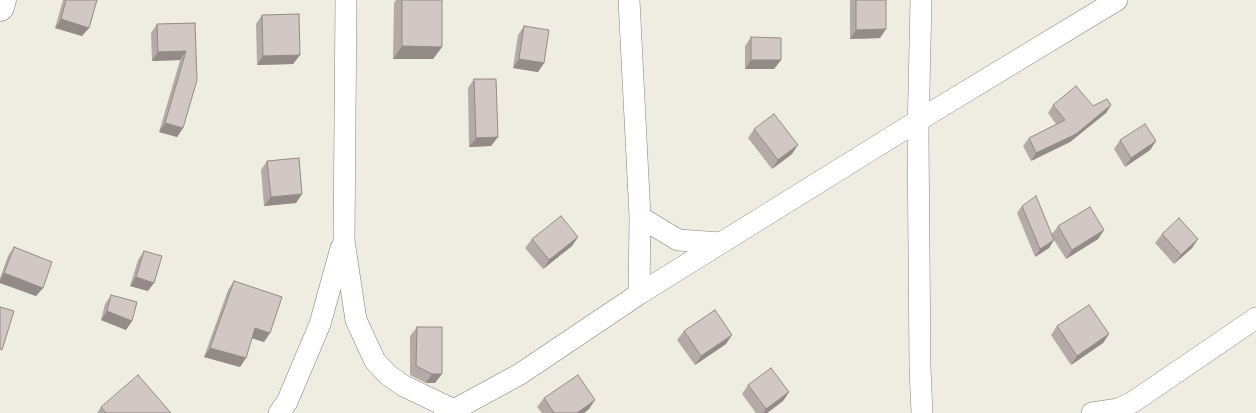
<!DOCTYPE html>
<style>
body{margin:0}
canvas{display:block;background:#efece2}
</style>
<canvas width="1256" height="413"></canvas>
<script>
const g = document.querySelector('canvas').getContext('2d');
g.lineJoin = 'round';
function shape(rows) {
  const path = new Path2D();
  for (const r of rows) {
    path.moveTo(r[0], r[1]);
    for (let i = 2; i < r.length; i += 2) path.lineTo(r[i], r[i + 1]);
  }
  return path;
}
function stroke(path, color, width, dash) {
  g.strokeStyle = color;
  g.lineWidth = width;
  g.lineCap = dash ? 'butt' : 'round';
  g.setLineDash(dash || []);
  g.stroke(path);
}
function paint(path, color) {
  g.fillStyle = color;
  g.fill(path, 'evenodd');
}
const street = shape([
 [346,0,344,241,356,320,375,361,388,375,404,386,454,410],
 [629,0,640,217,639,294],
 [921,0,918,135,920,368,922,413],
 [640,217,678,240,721,243],
 [279,413,287,402,320,324,341,248],
 [444,413,454,410,520,374,639,294,919,120,1117,0],
 [1092,413,1119,409,1133,402,1256,318]
]);
const secondary = shape([
 [0,7,2,0]
]);
stroke(street, '#85827a', 22);
stroke(secondary, '#85827a', 29);
stroke(street, '#fff', 21);
stroke(secondary, '#fff', 28);
paint(shape([
 [63,0,97,0,89,28,82,36,55,28],
 [396,0,402,0,442,47,433,59,393,59,394,3],
 [850,0,886,0,886,29,880,38,850,39],
 [262,15,300,55,293,64,257,65,256,24],
 [195,23,183,128,177,137,159,132,180,60,152,61,151,33,157,24],
 [524,26,544,63,538,72,513,68,518,35],
 [751,37,781,60,774,69,745,69,745,46],
 [474,79,498,137,491,146,469,147,468,88],
 [1053,105,1093,106,1111,105,1106,113,1070,142,1031,161,1023,146,1029,138,1056,124,1048,113],
 [754,129,792,154,772,169,748,138],
 [1120,140,1156,141,1150,150,1125,167,1114,149],
 [267,161,302,194,296,203,264,206,261,170],
 [1022,206,1052,234,1058,226,1104,230,1098,239,1066,259,1054,240,1049,248,1035,257,1017,213],
 [1162,234,1198,239,1192,248,1174,264,1155,243],
 [578,237,572,246,543,269,525,248,532,239],
 [14,247,43,288,36,296,0,283,0,278,8,256],
 [144,251,148,291,130,286,138,260],
 [234,281,270,333,264,342,252,338,240,367,204,357,228,290],
 [111,295,126,330,101,320,105,304],
 [1057,326,1109,334,1103,343,1071,365,1051,335],
 [417,327,435,383,426,383,410,375,410,336],
 [684,331,726,344,695,365,677,340],
 [748,385,789,392,783,401,767,413,756,413,742,394],
 [544,398,589,409,584,413,542,413,537,407],
 [101,407,171,413,97,413]
]), '#b4aba8');
paint(shape([
 [61,19,89,28,82,36,55,28],
 [886,29,880,38,850,39,856,30],
 [402,46,442,47,433,59,393,59],
 [186,51,180,60,152,61,158,52],
 [300,55,293,64,257,65,263,56],
 [519,59,544,63,538,72,513,68],
 [751,60,781,60,774,69,745,69],
 [1111,105,1106,113,1070,142,1031,161,1036,153],
 [165,123,183,128,177,137,159,132],
 [498,137,491,146,469,147,476,138],
 [1156,141,1150,150,1125,167,1131,158],
 [798,145,792,154,772,169,778,160],
 [302,194,296,203,264,206,271,197],
 [1104,230,1098,239,1066,259,1072,250],
 [578,237,572,246,543,269,549,260],
 [1198,239,1192,248,1174,264,1181,255],
 [1054,240,1049,248,1035,257,1040,249],
 [4,273,43,288,36,296,0,283,0,280],
 [136,277,154,283,148,291,130,286],
 [107,311,132,321,126,330,101,320],
 [255,328,270,333,264,342,248,337],
 [1109,334,1103,343,1071,365,1077,356],
 [732,335,726,344,695,365,701,356],
 [210,348,246,358,240,367,204,357],
 [432,374,442,374,435,383,426,383],
 [789,392,783,401,767,413,763,413,766,409],
 [595,400,589,409,584,413,577,413]
]), '#928b88');
const building = shape([
 [66,0,97,0,89,28,61,19,66,0],
 [402,0,442,0,442,47,402,46,402,0],
 [856,0,886,0,886,29,856,30,856,0],
 [299,14,300,55,263,56,262,15,299,14],
 [195,23,197,80,183,128,165,123,186,51,158,52,157,24,195,23],
 [524,26,549,30,544,63,519,59,524,26],
 [751,37,781,38,781,60,751,60,751,37],
 [474,79,496,79,498,137,476,138,474,79],
 [1076,86,1093,106,1107,99,1111,105,1076,134,1036,153,1029,138,1065,120,1053,105,1076,86],
 [774,114,798,145,778,160,754,129,774,114],
 [1145,124,1156,141,1131,158,1120,140,1145,124],
 [299,158,302,194,271,197,267,161,299,158],
 [1036,196,1054,240,1040,249,1022,206,1036,196],
 [1090,207,1104,230,1072,250,1058,226,1090,207],
 [561,216,578,237,549,260,532,239,561,216],
 [1179,218,1198,239,1181,255,1162,234,1179,218],
 [14,247,52,262,43,288,4,273,14,247],
 [144,251,162,256,154,283,136,277,144,251],
 [234,281,282,297,270,333,255,328,246,358,210,348,234,281],
 [111,295,137,302,132,321,107,311,111,295],
 [1089,305,1109,334,1077,356,1057,326,1089,305],
 [0,307,14,311,2,350,0,349,0,307],
 [715,310,732,335,701,356,684,331,715,310],
 [417,327,442,327,442,374,432,374,416,366,417,327],
 [771,368,789,392,766,409,748,385,771,368],
 [138,375,171,413,106,413,101,407,138,375],
 [578,375,595,400,577,413,554,413,544,398,578,375]
]);
paint(building, '#d1c7c3');
stroke(building, '#928b88', 1);
</script>
